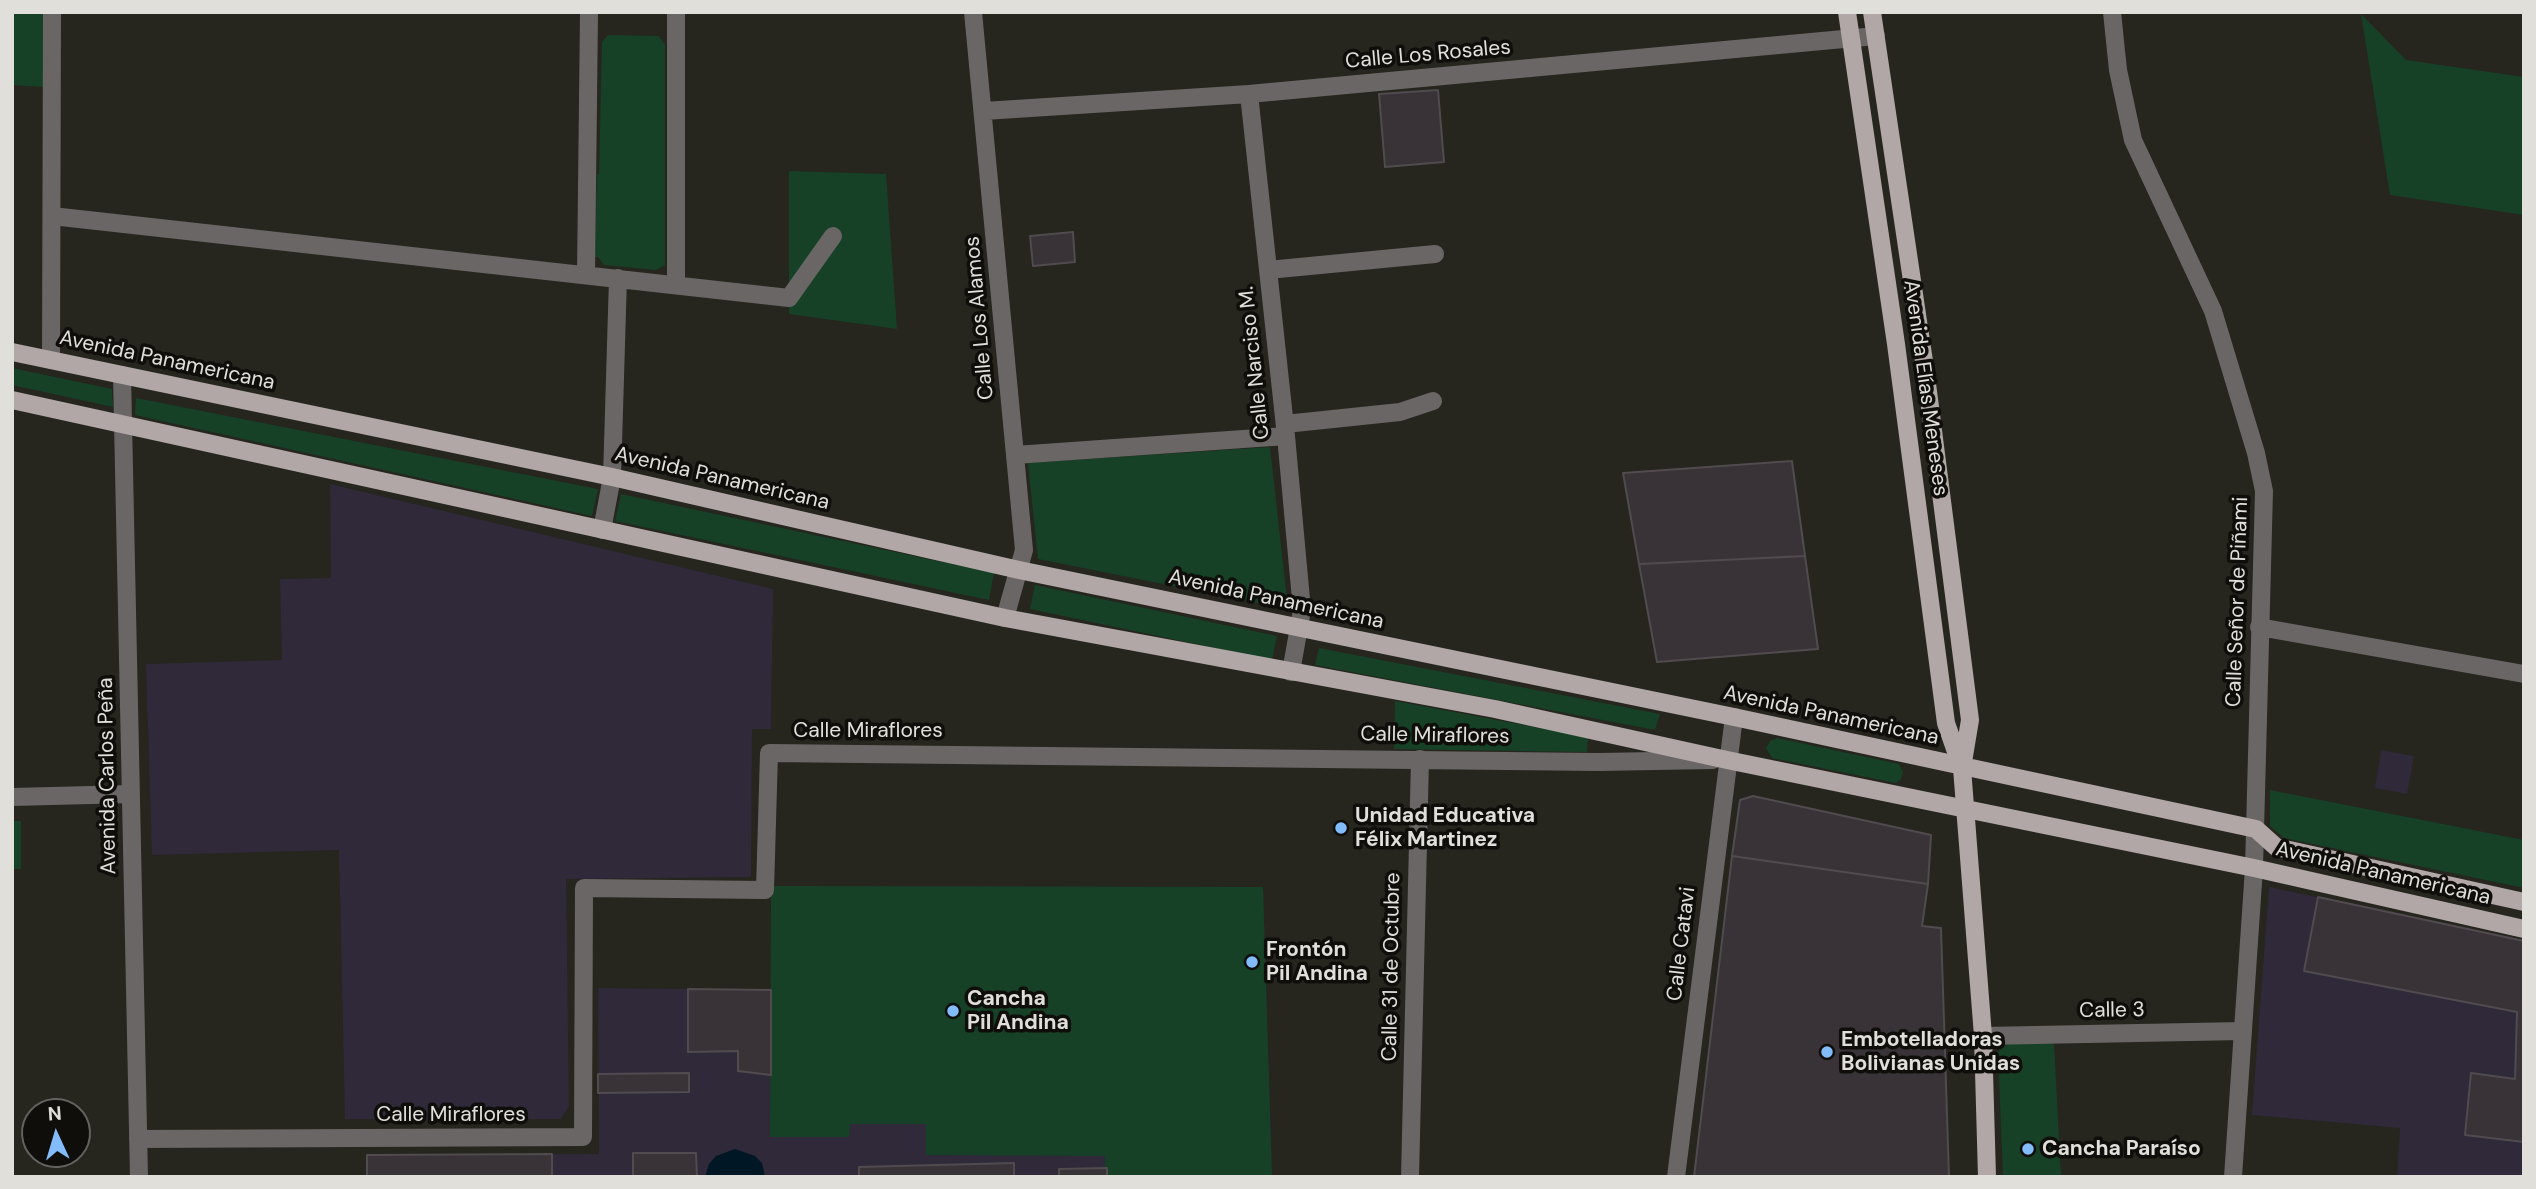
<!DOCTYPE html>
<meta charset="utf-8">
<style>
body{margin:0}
#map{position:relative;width:2536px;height:1189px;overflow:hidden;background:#26251e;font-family:"DM Sans",sans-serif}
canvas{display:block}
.frame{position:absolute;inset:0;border:14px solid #e0dfda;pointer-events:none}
.north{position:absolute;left:21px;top:1098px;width:70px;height:70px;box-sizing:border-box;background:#0f0e0b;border:2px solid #63625e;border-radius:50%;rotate:356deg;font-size:19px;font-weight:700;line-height:28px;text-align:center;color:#e0dfda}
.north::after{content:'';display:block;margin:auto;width:24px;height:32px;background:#82bcfa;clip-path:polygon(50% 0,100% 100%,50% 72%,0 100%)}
</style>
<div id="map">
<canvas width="2536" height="1189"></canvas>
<div class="frame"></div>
<div class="north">N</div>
</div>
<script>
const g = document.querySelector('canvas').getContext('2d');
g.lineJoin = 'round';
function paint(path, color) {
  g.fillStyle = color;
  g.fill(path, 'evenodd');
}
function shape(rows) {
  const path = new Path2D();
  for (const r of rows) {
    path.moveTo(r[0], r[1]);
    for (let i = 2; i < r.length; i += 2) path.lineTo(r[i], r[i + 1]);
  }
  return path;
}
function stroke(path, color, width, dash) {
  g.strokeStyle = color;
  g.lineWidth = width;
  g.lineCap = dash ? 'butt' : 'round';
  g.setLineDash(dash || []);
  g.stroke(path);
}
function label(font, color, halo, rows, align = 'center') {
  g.font = font + ' "DM Sans",sans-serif';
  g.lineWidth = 7;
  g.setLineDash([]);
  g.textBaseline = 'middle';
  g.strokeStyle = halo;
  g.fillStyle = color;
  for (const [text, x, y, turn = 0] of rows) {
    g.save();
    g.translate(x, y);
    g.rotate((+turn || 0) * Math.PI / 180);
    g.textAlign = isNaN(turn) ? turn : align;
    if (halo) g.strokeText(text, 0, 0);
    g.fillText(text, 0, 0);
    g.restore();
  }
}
paint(shape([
 [330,484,773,589,771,729,752,729,751,877,566,879,569,1106,561,1119,345,1119,339,850,152,855,146,664,282,660,280,579,331,578],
 [2381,750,2414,756,2407,794,2375,788],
 [771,886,1263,887,1272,1177,367,1177,367,1155,599,1154,598,988,771,990],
 [2269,887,2524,941,2524,1177,2397,1177,2400,1128,2252,1115]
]), '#2f2939');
paint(shape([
 [12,12,43,12,43,87,12,85],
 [2361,14,2406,60,2524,77,2524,215,2390,195],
 [608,35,659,36,665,45,665,265,656,270,604,265,598,257,595,257,597,175,599,174,602,42],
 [789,171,886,174,897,329,789,314],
 [12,368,112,389,113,407,12,385],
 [136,398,598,489,592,516,135,415],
 [1270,447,1288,609,1038,559,1028,463],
 [621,494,994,573,989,600,615,521],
 [1035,585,1277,636,1272,660,1030,609],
 [1319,648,1660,714,1655,730,1315,665],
 [1395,701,1588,737,1587,752,1394,749],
 [1777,738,1899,764,1903,772,1901,779,1896,783,1772,758,1766,748,1770,741],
 [2270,790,2524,840,2524,888,2284,838,2270,826],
 [12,821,21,821,21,869,12,869],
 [771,886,1263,887,1272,1175,1105,1175,1105,1156,926,1155,926,1124,850,1124,849,1137,770,1137],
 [2054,1042,2061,1177,2003,1177,1998,1052,2008,1044]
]), '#164126');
paint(shape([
 [735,1149,755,1156,762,1163,765,1177,705,1177,709,1164,716,1156]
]), '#001725');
const building = shape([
 [1438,90,1444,162,1385,167,1379,94,1438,90],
 [1073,232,1075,262,1033,266,1030,236,1073,232],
 [1792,461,1805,556,1639,564,1623,473,1792,461],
 [1805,556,1818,649,1657,662,1639,564,1805,556],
 [1753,796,1931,835,1928,884,1732,856,1740,800,1753,796],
 [1732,856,1928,884,1922,926,1941,928,1949,1177,1694,1177,1732,856],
 [2318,897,2524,941,2524,1142,2465,1135,2471,1073,2515,1079,2517,1012,2304,971,2318,897],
 [688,989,771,990,771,1075,738,1071,738,1051,688,1052,688,989],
 [689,1073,689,1092,598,1093,598,1074,689,1073],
 [633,1153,696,1153,697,1177,633,1177,633,1153],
 [552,1154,552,1177,367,1177,367,1155,552,1154],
 [1014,1163,1014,1177,859,1177,859,1167,1014,1163],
 [1107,1168,1107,1177,1059,1177,1059,1169,1107,1168]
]);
paint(building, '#393236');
stroke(building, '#514a4f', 2);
stroke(shape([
 [676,12,676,285],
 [973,12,1024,550,1005,618],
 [2112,12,2118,70,2133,140,2213,311,2256,453,2264,491,2254,868,2233,1177],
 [1249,94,1286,436,1302,610,1291,672],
 [984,111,1249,94,1876,36],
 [52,216,789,298,833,236],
 [1268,270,1435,254],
 [586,275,589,12],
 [51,360,52,12],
 [122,375,139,1177],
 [1285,424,1400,412,1433,401],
 [1015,455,1286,436],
 [602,530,612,477,618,278],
 [2259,627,2524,674],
 [12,797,131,794],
 [1983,1036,2242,1031],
 [138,1139,583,1137,584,888,765,890,769,753,1598,762,1713,760],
 [1410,1177,1420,759],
 [1676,1177,1734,717]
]), '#6a6665', 18);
stroke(shape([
 [1847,12,1896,344,1946,723,1961,766],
 [1872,12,1925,368,1970,720,1962,768,1983,1036,1987,1177],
 [12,352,612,477,1019,570,1734,717,2256,829,2276,847,2524,902],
 [12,400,1005,618,1495,709,1727,760,2254,868,2524,929]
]), '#b0a7a6', 18);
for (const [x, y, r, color] of [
 [1341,828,7,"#82bcfa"],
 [1252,962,7,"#82bcfa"],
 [953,1011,7,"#82bcfa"],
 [1827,1052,7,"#82bcfa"],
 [2028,1149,7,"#82bcfa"]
]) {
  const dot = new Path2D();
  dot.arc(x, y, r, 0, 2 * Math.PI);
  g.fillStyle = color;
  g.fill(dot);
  stroke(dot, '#0f0e0b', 2.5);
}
label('21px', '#e0dfda', '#0f0e0b', [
 ["Calle Los Rosales",1428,55,-5],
 ["Calle Los Alamos",980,318,-95],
 ["Avenida Panamericana",167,361,12],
 ["Calle Narciso M.",1255,363,-96],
 ["Avenida Elías Meneses",1925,388,82],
 ["Avenida Panamericana",722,479,13],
 ["Avenida Panamericana",1276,600,12],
 ["Calle Señor de Piñami",2238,602,-88],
 ["Avenida Panamericana",1831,716,12],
 ["Calle Miraflores",868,731],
 ["Calle Miraflores",1435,736,1],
 ["Avenida Carlos Peña",108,776,-91],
 ["Avenida Panamericana",2383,874,13],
 ["Calle Catavi",1682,944,-83],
 ["Calle 31 de Octubre",1392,967,-89],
 ["Calle 3",2112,1011,-1],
 ["Calle Miraflores",451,1115]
]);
label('bold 21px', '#e0dfda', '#0f0e0b', [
 ["Unidad Educativa",1355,816],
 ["Félix Martinez",1355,840],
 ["Frontón",1266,950],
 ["Pil Andina",1266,974],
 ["Cancha",967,999],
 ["Pil Andina",967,1023],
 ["Embotelladoras",1841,1040],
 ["Bolivianas Unidas",1841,1064],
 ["Cancha Paraíso",2042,1149]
], 'left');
</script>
